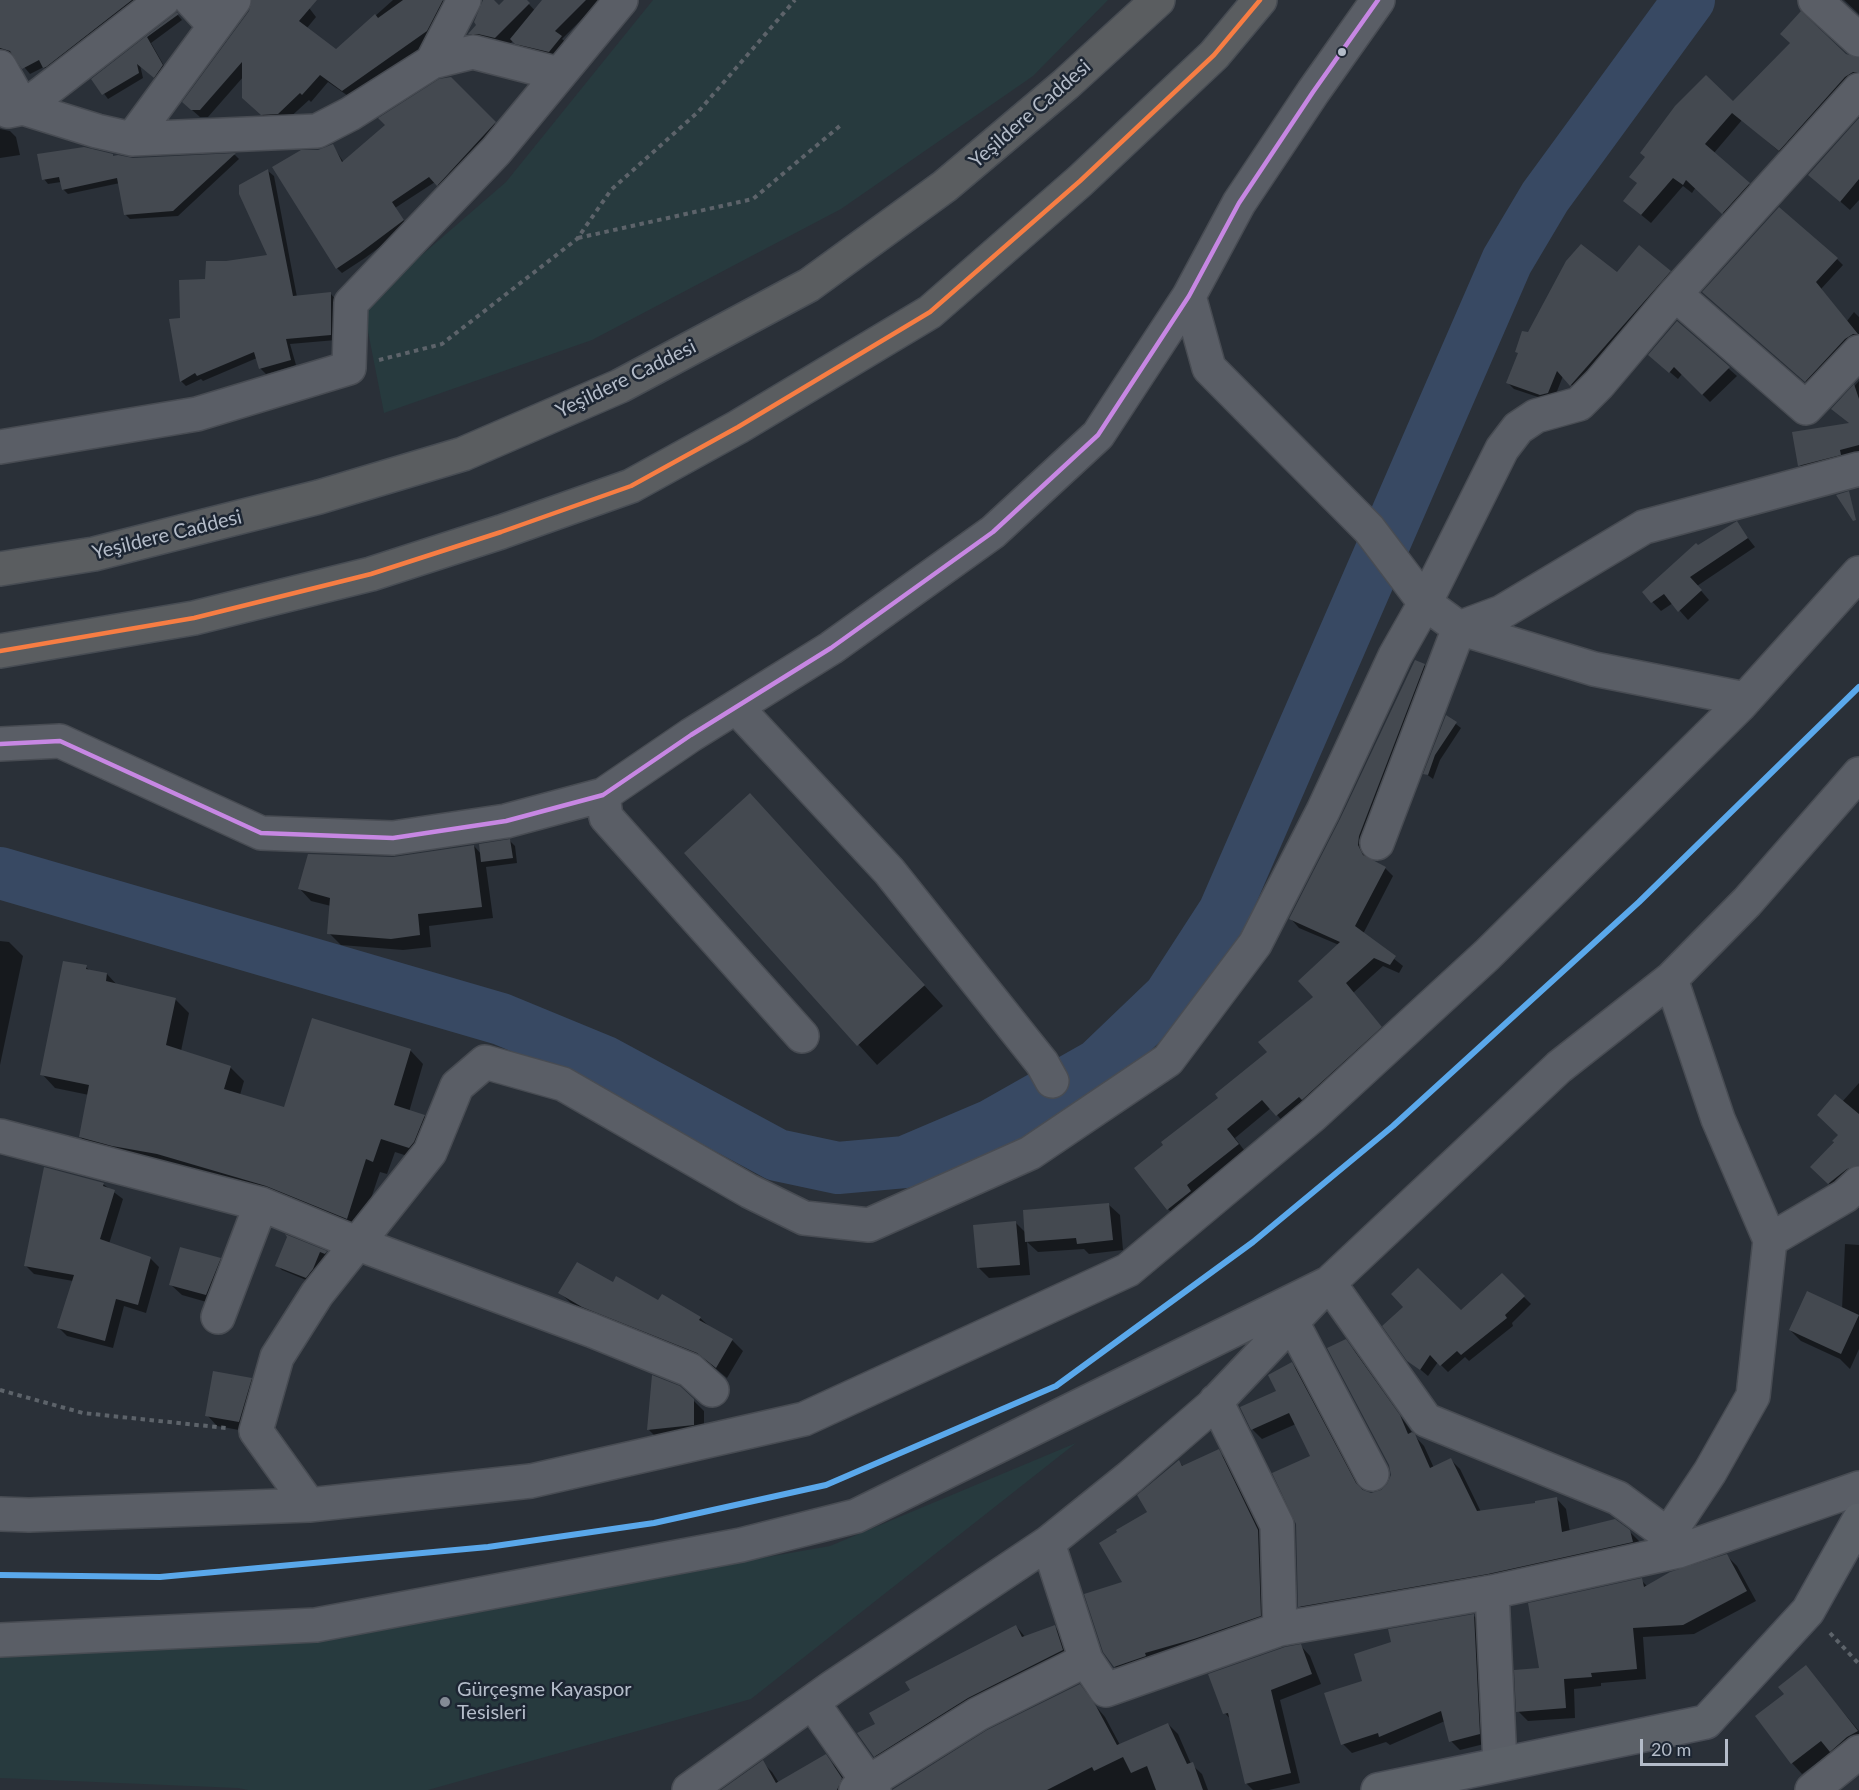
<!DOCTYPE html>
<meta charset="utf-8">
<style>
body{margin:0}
#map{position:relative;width:1859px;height:1790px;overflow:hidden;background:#2a3038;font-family:Lato,sans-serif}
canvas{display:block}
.scale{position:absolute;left:1640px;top:1739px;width:88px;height:27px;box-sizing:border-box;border:3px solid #b4bcc9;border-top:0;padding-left:8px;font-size:18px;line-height:21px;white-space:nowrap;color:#b4bcc9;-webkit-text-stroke:4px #1d2633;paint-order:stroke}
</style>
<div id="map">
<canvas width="1859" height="1790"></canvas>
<div class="scale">20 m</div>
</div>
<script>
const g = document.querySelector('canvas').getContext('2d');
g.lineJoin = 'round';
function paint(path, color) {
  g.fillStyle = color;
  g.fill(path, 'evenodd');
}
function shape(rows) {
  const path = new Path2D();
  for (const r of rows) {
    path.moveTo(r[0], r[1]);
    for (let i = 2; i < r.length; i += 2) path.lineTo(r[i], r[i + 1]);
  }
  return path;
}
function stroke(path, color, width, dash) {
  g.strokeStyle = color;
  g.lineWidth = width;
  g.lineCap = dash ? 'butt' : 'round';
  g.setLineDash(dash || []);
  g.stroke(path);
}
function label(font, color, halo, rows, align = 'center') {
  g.font = font + ' Lato,sans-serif';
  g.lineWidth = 5;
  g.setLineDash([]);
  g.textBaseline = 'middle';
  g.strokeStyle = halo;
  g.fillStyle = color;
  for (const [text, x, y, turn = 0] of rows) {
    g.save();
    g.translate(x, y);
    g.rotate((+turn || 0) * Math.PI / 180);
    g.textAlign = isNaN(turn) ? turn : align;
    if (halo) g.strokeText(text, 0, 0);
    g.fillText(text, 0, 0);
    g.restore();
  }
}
paint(shape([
 [653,0,1108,0,1033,76,841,209,592,340,384,413,363,306,506,182],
 [1076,1443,751,1699,428,1790,248,1790,238,1788,0,1778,0,1654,317,1636,830,1546]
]), '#273a3e');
paint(shape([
 [0,0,146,0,50,73,44,67,30,74,15,56,8,54,0,56],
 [254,0,303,0,316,17,307,28,336,51,393,0,442,0,450,8,434,39,351,98,328,82,311,102,309,100,286,121,270,122,252,106,244,76,208,117,200,117,192,110,250,12],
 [484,0,492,0,499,7,506,0,525,0,540,16,550,0,611,0,595,6,562,39,569,45,557,59,525,51,514,40,506,48,480,44,470,34,478,25],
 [1844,0,1859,0,1859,14],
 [177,14,182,20,151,43,167,71,159,82,140,65,143,78,108,99,93,79],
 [1846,55,1859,60,1859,83,1788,159,1742,120,1714,153,1758,192,1732,222,1696,187,1692,193,1683,186,1651,223,1634,209,1733,103],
 [451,78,499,128,442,190,435,182,395,208,408,226,365,258,342,273,337,268,319,151,333,146,344,163],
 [1859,120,1859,200,1850,210,1810,175],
 [0,129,10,131,16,137,20,155,0,158],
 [235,155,239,159,178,216,130,219,125,214,120,183,68,194,63,189,61,182,48,184,44,179,114,158,132,159],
 [268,171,274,176,297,297,331,294,336,300,336,340,290,344,296,365,266,374,260,368,257,358,203,381,201,379,186,386,181,381,181,319,207,281,226,263,269,256],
 [1837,259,1843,265,1821,289,1847,321,1854,312,1859,317,1859,340,1812,387,1710,298],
 [1670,272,1675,277,1577,391,1563,376,1554,399,1547,400,1514,389,1508,383,1528,334,1617,275],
 [1677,323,1737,376,1710,402,1682,374,1678,379,1658,362],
 [1859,381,1859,452,1806,471,1800,465,1851,424,1833,409],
 [1736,523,1755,547,1697,586,1709,600,1688,620,1673,603,1661,611,1644,593,1698,547],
 [1424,665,1433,674,1368,845,1366,855,1368,860,1385,868,1393,876,1363,934,1403,966,1399,973,1383,966,1353,993,1389,1036,1285,1124,1271,1108,1235,1138,1247,1154,1177,1217,1168,1209,1220,1098,1269,1052,1315,997,1339,945,1299,928,1291,919],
 [1447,717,1461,728,1440,760,1433,779,1425,773],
 [769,815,943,1006,877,1065,686,854],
 [510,841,515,846,517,863,486,867,493,918,429,926,431,947,403,950,341,945,329,933,331,906,311,901,300,889,393,858,474,846,482,855],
 [0,941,9,942,23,956,0,1065],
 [86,967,90,971,107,974,118,986,175,999,189,1013,181,1051,230,1067,244,1081,240,1095,285,1109,410,1050,423,1064,409,1112,424,1116,438,1130,423,1161,395,1152,387,1174,380,1172,360,1231,94,1150,80,1137,89,1095,55,1088,42,1074],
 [1859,1083,1859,1176,1838,1192,1812,1167,1840,1135,1842,1102],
 [103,1184,123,1199,109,1244,150,1258,159,1267,146,1313,124,1306,113,1348,67,1336,59,1328,73,1281,34,1274,26,1266],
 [1109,1205,1120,1215,1123,1250,1089,1254,1084,1249,1038,1252,1027,1242,1030,1275,989,1278,979,1268,1016,1223,1026,1233],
 [288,1237,326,1253,331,1257,325,1256,318,1274,311,1282,282,1270,277,1265],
 [1845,1244,1859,1245,1859,1349,1850,1369,1840,1359,1801,1341,1790,1330,1842,1309],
 [220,1259,230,1270,217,1305,182,1295,171,1285],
 [1502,1275,1531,1304,1512,1323,1513,1326,1469,1361,1465,1357,1448,1372,1438,1362,1428,1376,1409,1360],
 [613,1284,700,1318,710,1327,732,1340,743,1351,727,1378,709,1363,594,1317,571,1303,560,1293],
 [1345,1341,1355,1351,1413,1434,1424,1446,1434,1468,1451,1460,1460,1469,1481,1512,1537,1504,1557,1499,1566,1509,1570,1532,1629,1531,1639,1541,1641,1551,1309,1616,1300,1606,1297,1524,1312,1457,1296,1424,1262,1439,1253,1430,1242,1408,1278,1392,1291,1363,1301,1373,1364,1492,1371,1494,1382,1492,1389,1485,1392,1475,1390,1465],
 [251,1379,261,1390,250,1432,217,1426,207,1415],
 [693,1400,704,1411,704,1435,659,1440,649,1430],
 [1218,1451,1227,1460,1267,1540,1269,1625,1124,1676,1115,1667,1125,1583,1179,1462,1184,1467],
 [1727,1556,1737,1566,1756,1601,1694,1634,1643,1637,1646,1679,1601,1683,1601,1686,1574,1689,1575,1718,1528,1721,1518,1711,1541,1670,1641,1580,1647,1586],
 [1474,1616,1483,1625,1488,1743,1460,1750,1451,1741,1445,1721,1390,1745,1386,1742,1352,1753,1343,1744,1364,1682],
 [1016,1626,1026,1638,1055,1627,1064,1636,1071,1660,884,1765,875,1756,877,1724],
 [1301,1646,1310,1656,1321,1684,1280,1700,1300,1783,1269,1790,1253,1790,1246,1783,1231,1720,1225,1713],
 [1805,1667,1859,1731,1859,1747,1841,1761,1832,1752,1802,1774,1792,1763,1786,1694],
 [1079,1686,1105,1717,1120,1745,1168,1724,1178,1734,1191,1764,1202,1774,1208,1790,894,1790],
 [825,1756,835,1766,851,1790,724,1790,762,1762,772,1772,779,1783]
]), '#0007');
stroke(shape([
 [0,873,501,1019,603,1061,777,1155,838,1168,905,1162,992,1125,1098,1065,1169,997,1224,912,1507,261,1545,197,1689,0]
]), '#384963', 52);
paint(shape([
 [0,0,132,0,46,67,43,68,39,60,22,69,10,51,0,48],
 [252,0,317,0,299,21,336,49,375,14,378,18,403,0,443,0,427,31,342,91,320,75,302,95,300,93,278,114,261,115,242,98,242,62,200,110,191,110,182,102,249,11],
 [483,0,494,0,499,5,504,0,527,0,530,3,495,38,478,34,468,34,476,25,474,22],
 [542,0,586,0,555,31,562,36,549,52,515,44,510,39],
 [1801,11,1846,54,1859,58,1859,72,1853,72,1845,77,1779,151,1732,113,1705,144,1750,183,1722,214,1686,180,1683,185,1673,178,1641,215,1623,201,1637,183,1629,177,1645,157,1640,153,1675,106,1706,75,1733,101,1790,43,1780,34],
 [177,12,179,14,147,37,163,65,154,78,137,64,139,73,102,95,91,79],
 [451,77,496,122,437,186,429,177,392,202,404,220,360,253,336,269,272,167,301,150,318,150,333,144,342,162,385,125,378,118,439,79],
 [1859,118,1859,179,1840,202,1808,175],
 [84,147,113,154,113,156,118,155,133,158,236,153,173,211,124,215,117,178,62,190,59,177,42,180,37,154],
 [268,169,293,296,331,292,331,335,286,339,291,360,259,369,254,352,197,376,195,373,180,382,169,319,180,318,179,280,205,279,206,261,226,261,267,255,239,194,239,185],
 [1779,207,1838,258,1816,282,1858,334,1853,334,1845,339,1805,382,1702,292],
 [1581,244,1617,272,1639,245,1671,271,1570,386,1557,371,1548,393,1540,395,1506,383,1518,353,1515,352,1522,331,1528,332,1566,261],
 [1677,321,1730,367,1702,395,1674,367,1669,373,1648,355],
 [1854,384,1859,399,1859,445,1840,450,1841,455,1798,466,1792,432,1849,423,1831,409],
 [1849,491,1856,520,1853,521,1836,495],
 [1737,521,1748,538,1690,577,1702,590,1678,612,1664,594,1651,603,1642,592,1696,543,1698,545],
 [1415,660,1425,664,1359,836,1358,845,1363,855,1386,867,1355,926,1396,956,1390,965,1374,958,1346,983,1382,1027,1302,1100,1299,1097,1276,1116,1262,1100,1227,1129,1239,1144,1187,1185,1191,1191,1167,1210,1134,1168,1163,1145,1161,1142,1218,1098,1215,1094,1267,1052,1258,1042,1313,997,1298,981,1340,942,1289,919,1340,819],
 [1446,715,1457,722,1435,755,1428,775,1423,774],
 [750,793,925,985,857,1046,684,853],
 [510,839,513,858,481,862,479,844],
 [474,845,482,907,418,914,420,935,391,939,327,934,330,898,298,889,308,854,393,857],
 [63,961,87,965,86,969,107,973,106,981,176,998,166,1045,231,1066,224,1089,284,1107,312,1018,411,1049,394,1105,425,1115,414,1142,409,1148,381,1139,373,1162,366,1159,347,1219,266,1186,157,1154,112,1146,79,1137,89,1085,40,1075],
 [1835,1094,1859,1114,1859,1165,1847,1169,1828,1184,1810,1167,1834,1142,1832,1141,1838,1135,1817,1115],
 [44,1167,104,1183,103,1186,115,1190,100,1239,151,1257,138,1305,116,1299,105,1341,57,1328,74,1275,24,1266],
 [1109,1203,1113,1240,1077,1244,1076,1238,1025,1242,1023,1210],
 [1016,1221,1020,1265,977,1268,973,1225],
 [285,1234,327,1251,325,1254,320,1252,313,1269,306,1278,275,1266,287,1237],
 [180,1247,221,1258,206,1295,169,1285],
 [577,1262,613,1282,616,1276,658,1300,662,1294,701,1317,699,1320,733,1339,716,1368,697,1353,582,1307,558,1293],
 [1418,1268,1461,1310,1502,1273,1525,1296,1505,1315,1507,1318,1461,1355,1457,1351,1440,1366,1430,1355,1420,1370,1407,1361,1382,1326,1403,1307,1391,1294],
 [1807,1291,1859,1315,1841,1354,1789,1330],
 [1346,1339,1400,1415,1408,1434,1412,1432,1415,1434,1430,1468,1451,1458,1477,1511,1535,1503,1535,1501,1557,1497,1562,1532,1615,1519,1630,1530,1633,1542,1488,1574,1298,1607,1296,1524,1272,1473,1310,1456,1289,1413,1251,1430,1240,1407,1276,1391,1268,1375,1292,1362,1356,1483,1363,1490,1371,1493,1381,1490,1387,1484,1391,1475,1389,1465,1327,1348],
 [213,1371,252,1378,239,1422,205,1416],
 [652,1375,680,1386,694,1399,694,1425,647,1430],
 [1219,1449,1258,1530,1261,1616,1194,1639,1145,1653,1146,1656,1114,1667,1103,1652,1084,1594,1122,1582,1099,1543,1117,1532,1116,1530,1147,1512,1137,1495,1179,1460,1182,1466],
 [1727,1554,1747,1591,1683,1625,1633,1628,1637,1669,1591,1673,1592,1677,1564,1679,1566,1708,1516,1712,1514,1670,1539,1668,1528,1603,1642,1578,1644,1587,1670,1572],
 [1474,1614,1480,1734,1449,1742,1441,1711,1379,1737,1378,1733,1341,1745,1324,1693,1362,1681,1354,1654,1391,1642,1388,1629],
 [1016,1625,1022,1637,1055,1625,1063,1650,968,1698,874,1757,857,1733,875,1724,869,1713,910,1690,905,1682],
 [1301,1644,1312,1674,1271,1690,1291,1773,1245,1784,1228,1713,1223,1714,1208,1674,1285,1647],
 [1806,1665,1858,1731,1847,1737,1830,1752,1821,1741,1791,1764,1755,1716,1784,1694,1778,1687],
 [1080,1684,1096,1706,1117,1745,1168,1723,1187,1764,1193,1762,1203,1790,1156,1790,1147,1766,1131,1773,1123,1757,1094,1771,1092,1767,1047,1790,892,1790,987,1730],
 [826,1754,842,1778,837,1790,721,1790,763,1760,776,1783]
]), '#444950');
const minor = shape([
 [191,0,215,26],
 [1815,0,1859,40],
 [432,62,464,0],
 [0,67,23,108,97,131,132,139,317,131,350,114,432,62,473,52,559,74],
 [8,111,23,108,163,0],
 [132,139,234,0],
 [1675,294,1806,408,1859,352],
 [1189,296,1209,368,1369,529,1425,603,1459,628,1594,669,1745,699],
 [0,447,197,414,349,368,351,303,496,151,621,0],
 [736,707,889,871,1042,1063,1052,1081],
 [0,744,60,741,261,833,393,838,506,821,603,795,691,735,831,648,993,532,1098,435,1189,296,1239,203,1313,92,1378,0],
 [603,795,606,817,802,1036],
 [1377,843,1459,628,1502,612,1644,527,1859,469],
 [0,1136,261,1204,356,1243,591,1330,690,1370,712,1390],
 [1770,1240,1845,1196,1859,1183],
 [218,1317,261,1204],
 [1292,1322,1372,1474],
 [1216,1401,1277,1525,1280,1629],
 [309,1505,256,1431,277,1357,317,1294,430,1152,457,1086,485,1062,563,1084,749,1191,804,1218,869,1225,1030,1153,1168,1060,1255,944,1323,811,1395,656,1425,603,1502,449,1518,428,1536,416,1579,404,1599,384,1675,294,1859,90],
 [0,1514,29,1515,309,1505,531,1481,804,1419,1128,1270,1312,1116,1487,955,1740,705,1859,573],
 [1668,1535,1710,1472,1753,1396,1770,1240,1718,1119,1671,979],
 [1048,1543,1086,1660,1106,1690,1280,1629,1492,1592,1679,1551,1859,1488],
 [1492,1592,1500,1764],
 [0,1640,316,1625,741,1545,856,1516,1329,1283,1559,1067,1671,979,1747,902,1859,774],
 [812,1702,874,1790],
 [689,1790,833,1687,1048,1543,1130,1477,1212,1406,1329,1283,1426,1420,1618,1498,1668,1535,1679,1551],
 [856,1790,978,1714,1086,1660],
 [1812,1790,1859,1752]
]);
const major = shape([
 [1378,1790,1706,1722,1808,1611,1859,1520]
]);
const highway = shape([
 [0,569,94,554,319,497,463,454,620,386,809,285,945,186,1066,84,1158,0],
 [0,651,194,618,371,574,501,532,631,486,738,427,930,312,1080,181,1214,55,1260,0]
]);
stroke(minor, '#484c53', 36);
stroke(major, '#484c55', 36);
stroke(highway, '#474c53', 36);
stroke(shape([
 [578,238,753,199,841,125],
 [379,360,442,344,577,239,611,190,698,112,795,0],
 [0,1390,83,1413,226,1428],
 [1830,1633,1859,1664]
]), '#5d636a', 4, [4.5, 4.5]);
stroke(minor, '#5a5e66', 33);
stroke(major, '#5c6168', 33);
stroke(highway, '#5a5d60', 33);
stroke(shape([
 [0,651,194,618,371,574,501,532,631,486,738,427,930,312,1080,181,1214,55,1260,0]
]), '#f77d43', 4.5);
stroke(shape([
 [0,744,60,741,261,833,393,838,506,821,603,795,691,735,831,648,993,532,1098,435,1189,296,1239,203,1313,92,1378,0]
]), '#c787e3', 4.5);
stroke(shape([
 [0,1575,160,1577,488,1547,654,1523,826,1485,1056,1386,1253,1242,1393,1126,1639,902,1859,687]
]), '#5aa8eb', 6);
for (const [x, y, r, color] of [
 [1342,52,5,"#b4bcc9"],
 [445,1702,6,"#848b96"]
]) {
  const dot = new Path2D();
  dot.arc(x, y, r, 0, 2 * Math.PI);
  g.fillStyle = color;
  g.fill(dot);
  stroke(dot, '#1d2633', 2);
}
label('20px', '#b4bcc9', '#1d2633', [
 ["Yeşildere Caddesi",1030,114,-41],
 ["Yeşildere Caddesi",626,379,-26],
 ["Yeşildere Caddesi",167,535,-14]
]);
label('20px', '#b4bcc9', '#1d2633', [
 ["Gürçeşme Kayaspor",457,1690],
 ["Tesisleri",457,1713]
], 'left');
</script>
